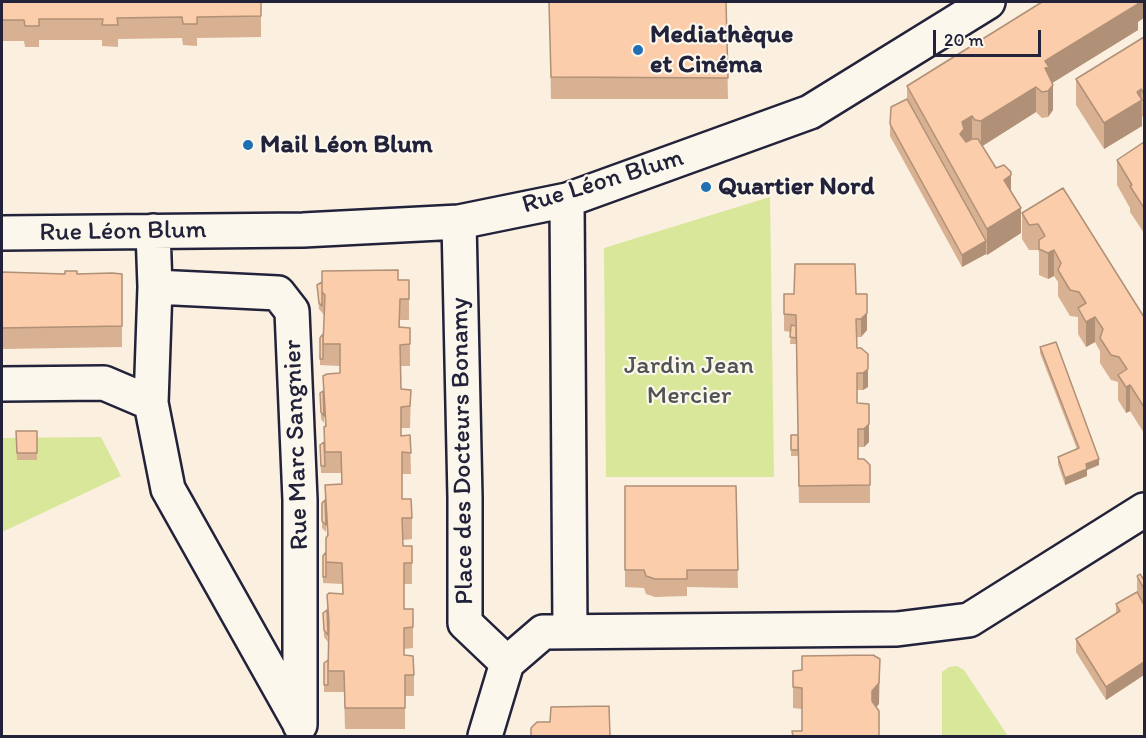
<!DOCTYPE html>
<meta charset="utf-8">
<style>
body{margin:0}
#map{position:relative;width:1146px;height:738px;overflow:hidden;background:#fbefdf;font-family:Itim,sans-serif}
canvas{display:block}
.frame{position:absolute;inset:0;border:3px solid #22223b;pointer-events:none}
.scale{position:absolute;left:933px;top:30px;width:108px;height:27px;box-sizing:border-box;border:3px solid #22223b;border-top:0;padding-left:8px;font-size:18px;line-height:21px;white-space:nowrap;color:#22223b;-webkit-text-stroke:4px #fbf7ec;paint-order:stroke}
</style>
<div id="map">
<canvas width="1146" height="738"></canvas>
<div class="frame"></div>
<div class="scale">20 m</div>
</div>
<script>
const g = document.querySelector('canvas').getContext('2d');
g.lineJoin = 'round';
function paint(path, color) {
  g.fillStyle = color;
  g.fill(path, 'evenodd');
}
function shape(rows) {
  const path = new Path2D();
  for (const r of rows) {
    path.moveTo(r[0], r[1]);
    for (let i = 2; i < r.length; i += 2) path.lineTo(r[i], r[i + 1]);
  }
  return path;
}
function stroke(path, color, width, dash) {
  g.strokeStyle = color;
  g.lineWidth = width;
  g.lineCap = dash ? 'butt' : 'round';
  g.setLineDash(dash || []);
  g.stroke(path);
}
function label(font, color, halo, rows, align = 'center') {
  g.font = font + ' Itim,sans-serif';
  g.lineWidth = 4.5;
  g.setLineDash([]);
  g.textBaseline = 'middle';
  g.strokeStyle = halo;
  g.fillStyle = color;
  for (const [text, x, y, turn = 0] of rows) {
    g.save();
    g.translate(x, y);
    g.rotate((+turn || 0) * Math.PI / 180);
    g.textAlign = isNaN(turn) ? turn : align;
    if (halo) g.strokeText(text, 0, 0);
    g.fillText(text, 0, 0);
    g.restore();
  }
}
paint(shape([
 [770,197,774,477,606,477,604,248],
 [101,437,121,476,2,532,2,438],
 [957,666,964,670,1008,736,942,736,942,672,949,667]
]), '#d8e79a');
const minor = shape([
 [567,200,570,631],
 [459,222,465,498,465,623,507,663],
 [153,231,155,287,151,403,168,489,300,724],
 [2,233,303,230,459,222,567,200,810,112,988,2],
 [155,287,278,293,292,311,300,500,300,725],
 [2,384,104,383,151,403],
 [485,736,507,663,543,632,897,629,969,620,1144,510]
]);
stroke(minor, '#22223b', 38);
stroke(minor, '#fbf7ec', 33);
paint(shape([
 [2,2,261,2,261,37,197,38,197,46,183,45,182,38,118,39,118,47,102,46,102,40,39,40,39,47,25,47,24,41,2,41],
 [549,2,726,2,728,99,551,99],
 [1138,22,1138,30,1052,83,1053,110,1048,117,1042,118,1036,112,982,146,1011,192,1021,233,987,255,986,254,962,267,890,136,890,124,907,99,907,86],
 [1144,37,1144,119,1142,116,1142,126,1104,149,1076,105,1076,79],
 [1144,142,1144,233,1130,212,1130,208,1117,185,1117,160],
 [1063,188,1144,317,1144,433,1130,411,1126,413,1118,400,1118,382,1111,380,1100,363,1100,351,1095,342,1086,347,1078,334,1078,317,1070,316,1058,296,1058,282,1054,276,1048,279,1039,275,1039,252,1038,250,1029,250,1022,239,1022,213],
 [2,272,77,274,122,274,122,347,2,349],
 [398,280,409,280,409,320,400,320,400,327,410,344,410,366,400,366,401,389,411,390,410,428,401,428,401,436,410,435,411,474,402,474,402,499,412,518,412,539,403,540,403,546,412,546,412,584,404,584,404,609,413,609,413,648,404,649,404,655,414,675,414,696,405,696,405,729,345,729,344,692,324,692,324,663,328,685,329,640,327,620,328,642,324,637,323,613,327,610,327,595,342,594,342,584,323,583,323,556,326,552,327,536,326,509,326,532,322,528,322,503,325,500,325,485,341,484,341,473,321,473,320,445,324,442,325,427,324,405,324,423,321,419,320,393,323,391,323,376,340,373,340,366,320,365,320,338,323,344,324,315,319,309,317,285],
 [784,294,856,294,867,330,861,337,856,337,857,348,868,387,863,390,857,390,857,403,869,442,864,447,858,447,858,459,870,465,870,503,799,503,798,456,791,456,791,435,798,441,796,344,790,344,791,332,784,331],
 [1040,347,1099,465,1087,470,1087,476,1065,485,1058,464,1058,457,1077,449,1040,353],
 [16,431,37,431,37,460,17,460],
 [625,486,736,486,738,588,687,587,687,596,655,597,646,594,644,588,625,587],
 [1137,576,1144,580,1144,675,1106,700,1076,652,1076,639,1116,613,1116,604,1137,592],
 [793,671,879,704,876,707,802,731,802,709,793,708]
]), '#d8b092');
paint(shape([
 [1134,2,1144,2,1144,18,1138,22,1138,30,1049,85,1053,85,1053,110,1048,117,1048,91,1045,92,1045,61],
 [1036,87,1036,112,981,147,981,121],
 [1141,89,1142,126,1104,149,1104,123,1137,92],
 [972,116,972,141,964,147,960,134,962,122],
 [1011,172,1011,197,1004,180],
 [1021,208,1021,233,987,255,987,229],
 [986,241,986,254,962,267,962,255],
 [1054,250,1054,276,1048,279,1048,253],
 [867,312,867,330,861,337,861,319],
 [1095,317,1095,342,1086,347,1086,322],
 [868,369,868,387,863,390,863,373],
 [1130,385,1130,411,1126,413,1126,387],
 [869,424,869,442,864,447,864,429],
 [1099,459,1099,465,1087,470,1087,476,1065,485,1065,478,1086,464],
 [880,659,879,704,872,712,872,691],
 [1144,662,1144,675,1106,700,1106,687]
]), '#b09077');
const building = shape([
 [2,2,261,2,261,16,197,17,197,24,183,24,182,17,117,18,118,25,102,25,103,19,39,19,39,26,25,26,24,20,2,20,2,2],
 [549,2,726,2,728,78,551,77,549,2],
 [1042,2,1137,2,1138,4,1045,61,1049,67,1045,68,1053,85,1048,91,1042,92,1036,87,981,121,975,120,972,116,962,122,964,129,960,134,966,142,972,139,978,139,996,168,1004,165,1011,172,1011,175,1004,180,1021,208,987,229,907,86,1042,2],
 [1144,37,1144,94,1141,89,1137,92,1142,100,1104,123,1076,79,1144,37],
 [907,99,986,241,962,255,890,124,891,107,907,99],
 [1144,142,1144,208,1130,186,1132,185,1117,160,1144,142],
 [1063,188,1144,317,1144,407,1130,385,1126,387,1118,375,1127,369,1119,357,1111,355,1100,338,1103,329,1095,317,1086,322,1078,308,1086,303,1079,292,1070,290,1058,270,1061,263,1054,250,1048,253,1039,249,1039,240,1045,236,1038,224,1029,225,1022,213,1063,188],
 [795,264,855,264,856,294,867,294,867,313,861,319,856,319,857,348,861,348,868,354,868,369,863,373,857,373,857,403,869,404,869,424,864,429,858,429,858,459,864,459,870,465,870,485,799,486,796,315,784,314,784,294,794,294,795,264],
 [398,270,398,280,409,280,409,299,400,299,399,327,410,328,410,344,400,345,401,389,411,390,410,406,401,407,401,436,410,435,411,453,402,452,402,499,411,499,412,518,402,518,403,546,412,546,412,563,404,563,404,609,413,609,413,627,404,628,404,655,413,656,414,675,405,675,405,708,345,708,344,671,328,671,329,622,327,595,329,593,343,594,342,563,326,562,326,538,328,535,325,485,342,484,341,452,325,452,324,427,326,426,323,376,327,374,340,373,340,344,323,344,325,295,322,292,322,271,398,270],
 [65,271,77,271,77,274,112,273,122,274,122,326,2,328,2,272,65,274,65,271],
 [322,282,322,306,319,303,317,285,322,282],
 [791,325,796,326,796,338,790,337,791,325],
 [323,334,323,359,320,359,320,338,323,334],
 [1056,342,1099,459,1086,464,1087,469,1065,478,1058,457,1079,448,1040,347,1056,342],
 [323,391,324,416,321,412,320,393,323,391],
 [16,431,37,431,37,453,17,453,16,431],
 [791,435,798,435,798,450,791,450,791,435],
 [324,442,325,466,321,466,320,445,324,442],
 [625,486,736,486,738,570,687,570,687,579,655,579,646,576,644,570,625,570,625,486],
 [325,500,326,525,322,521,322,503,325,500],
 [326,552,326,577,323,577,323,556,326,552],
 [1140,574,1144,580,1144,589,1137,576,1140,574],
 [1137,592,1144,605,1144,662,1106,687,1076,639,1120,611,1116,604,1137,592],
 [327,610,328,635,324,630,323,613,327,610],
 [873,655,880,659,879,683,872,691,872,701,879,711,879,736,793,736,792,731,802,731,802,688,793,687,793,671,802,670,802,656,873,655],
 [328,660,328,685,324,685,324,663,328,660],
 [609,706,610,736,531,736,531,728,537,722,550,722,551,707,609,706]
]);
paint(building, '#fbcdaa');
stroke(building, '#b09077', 1.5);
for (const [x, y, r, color] of [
 [638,50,6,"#1f6fb2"],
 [248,145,6,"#1f6fb2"],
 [706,187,6,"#1f6fb2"]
]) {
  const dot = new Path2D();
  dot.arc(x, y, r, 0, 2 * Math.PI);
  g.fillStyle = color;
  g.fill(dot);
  stroke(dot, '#fbf7ec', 2);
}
label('bold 26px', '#22223b', '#fbf7ec', [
 ["Mediathèque",650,35],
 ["et Cinéma",650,65],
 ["Mail Léon Blum",260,145],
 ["Quartier Nord",718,187]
], 'left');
label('26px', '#22223b', '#fbf7ec', [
 ["Rue Léon Blum",603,182,-17],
 ["Rue Léon Blum",123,232,-1],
 ["Rue Marc Sangnier",297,445,-92],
 ["Place des Docteurs Bonamy",463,451,-91]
]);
label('26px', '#505353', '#fbf7ec', [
 ["Jardin Jean",689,366],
 ["Mercier",689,396]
]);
</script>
